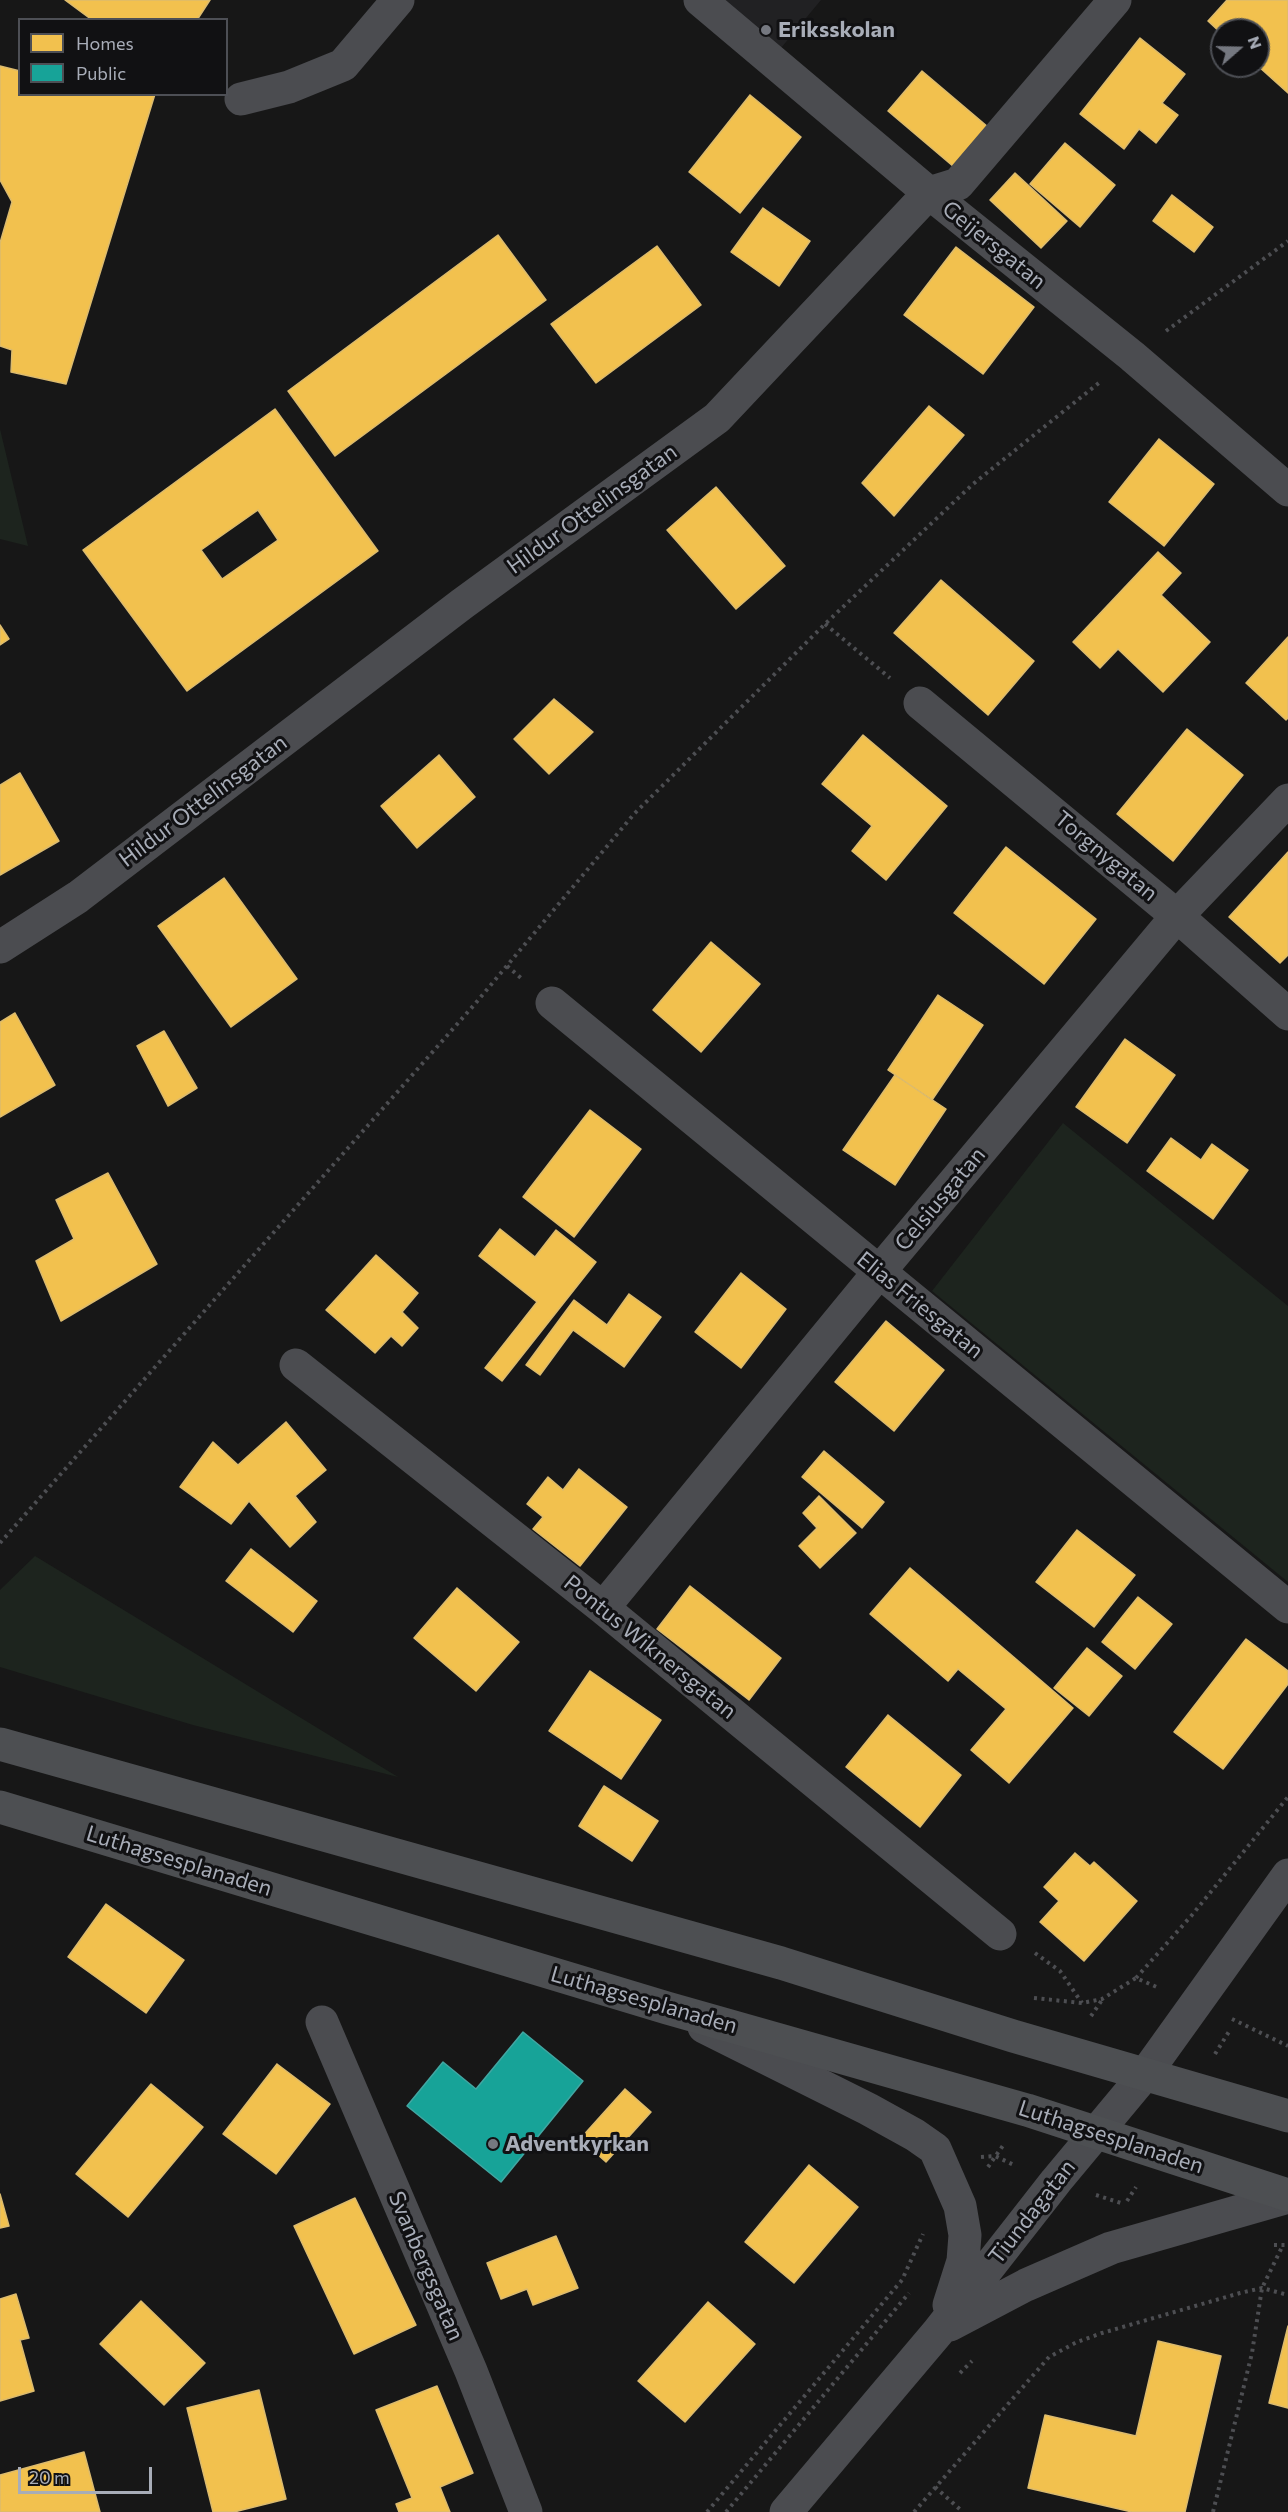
<!DOCTYPE html>
<style>
body{margin:0}
#map{position:relative;width:1288px;height:2512px;overflow:hidden;background:#171717;font-family:Commissioner,sans-serif}
canvas{display:block}
.legend{position:absolute;left:18px;top:18px;width:210px;height:78px;box-sizing:border-box;background:#111113;border:2px solid #4d4f55;margin:0;padding:8px 10px;list-style:none;font-size:18px;color:#a8adb8}
.legend li{display:flex;align-items:center;gap:12px;height:30px}
.legend b{width:30px;border:2px solid #4d4f55}
.north{position:absolute;left:1210px;top:18px;width:60px;height:60px;box-sizing:border-box;background:#111113;border:2px solid #4d4f55;border-radius:50%;rotate:70deg;font-size:16px;font-weight:700;line-height:24px;text-align:center;color:#a8adb8}
.north::after{content:'';display:block;margin:auto;width:21px;height:27px;background:#757880;clip-path:polygon(50% 0,100% 100%,50% 72%,0 100%)}
.scale{position:absolute;left:18px;top:2467px;width:134px;height:27px;box-sizing:border-box;border:3px solid #a8adb8;border-top:0;padding-left:8px;font-size:18px;line-height:21px;white-space:nowrap;color:#a8adb8;-webkit-text-stroke:4px #111113;paint-order:stroke}
</style>
<div id="map">
<canvas width="1288" height="2512"></canvas>
<ul class="legend">
<li><b style="height:16px;background:#f2c14e"></b>Homes</li>
<li><b style="height:16px;background:#17a398"></b>Public</li>
</ul>
<div class="north">N</div>
<div class="scale">20 m</div>
</div>
<script>
const g = document.querySelector('canvas').getContext('2d');
g.lineJoin = 'round';
function paint(path, color) {
  g.fillStyle = color;
  g.fill(path, 'evenodd');
}
function shape(rows) {
  const path = new Path2D();
  for (const r of rows) {
    path.moveTo(r[0], r[1]);
    for (let i = 2; i < r.length; i += 2) path.lineTo(r[i], r[i + 1]);
  }
  return path;
}
function stroke(path, color, width, dash) {
  g.strokeStyle = color;
  g.lineWidth = width;
  g.lineCap = dash ? 'butt' : 'round';
  g.setLineDash(dash || []);
  g.stroke(path);
}
function label(font, color, halo, rows, align = 'center') {
  g.font = font + ' Commissioner,sans-serif';
  g.lineWidth = 6;
  g.setLineDash([]);
  g.textBaseline = 'middle';
  g.strokeStyle = halo;
  g.fillStyle = color;
  for (const [text, x, y, turn = 0] of rows) {
    g.save();
    g.translate(x, y);
    g.rotate((+turn || 0) * Math.PI / 180);
    g.textAlign = isNaN(turn) ? turn : align;
    if (halo) g.strokeText(text, 0, 0);
    g.fillText(text, 0, 0);
    g.restore();
  }
}
paint(shape([
 [700,0,821,0,771,60]
]), '#212123');
paint(shape([
 [0,429,28,546,0,539],
 [1063,1123,1288,1306,1288,1582,932,1291],
 [35,1556,398,1777,193,1725,0,1667,0,1590]
]), '#1d241e');
const homes = shape([
 [65,0,210,0,197,20,92,20,65,0],
 [1227,0,1288,0,1288,93,1258,66,1258,30,1222,30,1222,34,1208,21,1227,0],
 [1140,38,1185,74,1162,103,1178,115,1156,143,1139,129,1124,149,1080,114,1140,38],
 [0,66,20,71,20,94,155,94,66,384,11,372,12,350,0,346,0,243,12,202,0,180,0,66],
 [922,71,988,127,954,167,888,111,922,71],
 [750,95,801,137,740,213,689,172,750,95],
 [1065,143,1115,185,1080,227,1030,184,1065,143],
 [1015,173,1067,221,1041,248,990,200,1015,173],
 [1172,195,1213,227,1194,252,1153,221,1172,195],
 [763,208,810,241,779,286,731,252,763,208],
 [498,235,546,300,335,456,288,391,498,235],
 [657,246,701,305,596,383,551,324,657,246],
 [956,247,1034,307,983,374,904,315,956,247],
 [929,406,964,435,894,516,862,483,929,406],
 [275,409,378,551,187,691,83,550,275,409],
 [258,510,278,540,222,579,201,550,258,510],
 [1159,439,1214,484,1164,546,1109,502,1159,439],
 [716,487,785,566,736,609,667,530,716,487],
 [1158,552,1181,573,1161,595,1210,642,1163,692,1118,649,1100,668,1073,642,1158,552],
 [941,580,1034,661,988,715,894,633,941,580],
 [0,625,9,639,0,645,0,625],
 [1288,637,1288,718,1286,720,1246,683,1288,637],
 [554,699,593,732,549,774,514,739,554,699],
 [1187,729,1243,775,1173,861,1117,814,1187,729],
 [863,735,947,806,886,880,852,851,872,826,822,784,863,735],
 [439,755,475,797,417,848,381,806,439,755],
 [20,773,59,841,0,875,0,785,20,773],
 [1006,847,1096,919,1044,984,954,913,1006,847],
 [1288,852,1288,955,1280,963,1229,917,1288,852],
 [224,878,297,979,231,1027,158,926,224,878],
 [711,942,760,984,701,1052,653,1010,711,942],
 [938,995,983,1025,932,1100,888,1070,938,995],
 [15,1013,55,1085,0,1117,0,1022,15,1013],
 [164,1031,197,1088,168,1106,137,1046,164,1031],
 [1125,1039,1175,1075,1127,1143,1076,1107,1125,1039],
 [895,1075,946,1109,895,1185,843,1150,895,1075],
 [590,1110,641,1149,574,1237,523,1197,590,1110],
 [1171,1138,1201,1160,1212,1144,1248,1170,1213,1219,1147,1171,1171,1138],
 [108,1173,157,1264,61,1321,36,1261,74,1239,56,1200,108,1173],
 [500,1229,535,1257,556,1230,596,1262,502,1381,485,1368,537,1302,479,1256,500,1229],
 [376,1255,418,1293,402,1312,418,1328,402,1346,391,1336,375,1353,326,1310,376,1255],
 [741,1273,786,1309,741,1368,695,1332,741,1273],
 [629,1294,661,1317,624,1367,573,1330,540,1375,526,1365,574,1300,607,1325,629,1294],
 [886,1321,944,1370,894,1431,835,1382,886,1321],
 [286,1422,326,1470,295,1496,316,1522,290,1547,249,1501,231,1524,180,1487,213,1442,238,1465,286,1422],
 [824,1451,884,1502,862,1528,802,1477,824,1451],
 [579,1469,627,1507,580,1566,533,1529,543,1517,527,1504,548,1477,563,1490,579,1469],
 [819,1496,856,1533,820,1568,799,1546,817,1528,803,1513,819,1496],
 [1077,1530,1135,1575,1094,1627,1036,1582,1077,1530],
 [251,1549,317,1601,293,1632,226,1581,251,1549],
 [910,1568,1073,1708,1009,1783,971,1750,1006,1709,958,1669,948,1681,870,1614,910,1568],
 [690,1586,781,1658,749,1700,657,1629,690,1586],
 [457,1588,519,1642,476,1691,414,1638,457,1588],
 [1138,1597,1172,1624,1135,1669,1102,1642,1138,1597],
 [1246,1639,1288,1671,1288,1684,1223,1769,1174,1732,1246,1639],
 [1087,1648,1122,1676,1089,1716,1054,1688,1087,1648],
 [590,1671,661,1720,621,1779,549,1731,590,1671],
 [888,1715,961,1775,920,1827,846,1767,888,1715],
 [604,1786,658,1821,632,1861,579,1826,604,1786],
 [1075,1853,1090,1866,1094,1862,1137,1901,1084,1961,1040,1922,1059,1901,1044,1887,1075,1853],
 [106,1904,184,1960,146,2013,68,1957,106,1904],
 [277,2064,330,2104,276,2174,223,2134,277,2064],
 [151,2084,203,2127,128,2217,76,2174,151,2084],
 [625,2089,651,2112,606,2162,580,2139,625,2089],
 [809,2165,858,2207,794,2283,745,2242,809,2165],
 [0,2194,9,2226,0,2228,0,2194],
 [355,2198,416,2325,354,2354,294,2226,355,2198],
 [556,2236,578,2288,533,2305,527,2289,501,2299,487,2263,556,2236],
 [16,2294,29,2338,20,2340,34,2391,0,2401,0,2299,16,2294],
 [141,2301,205,2363,164,2405,100,2344,141,2301],
 [708,2302,755,2344,685,2422,638,2381,708,2302],
 [1288,2326,1288,2408,1269,2403,1288,2326],
 [1158,2341,1221,2356,1185,2512,1132,2512,1028,2488,1045,2415,1136,2436,1158,2341],
 [437,2386,473,2473,440,2487,450,2512,399,2512,396,2504,412,2498,376,2410,437,2386],
 [259,2390,286,2499,234,2512,213,2512,187,2408,259,2390],
 [84,2452,100,2512,0,2512,0,2475,84,2452]
]);
paint(homes, '#f2c14e');
stroke(homes, '#dcbb6e', 1.5);
const public = shape([
 [523,2032,583,2081,501,2182,407,2106,443,2062,476,2089,523,2032]
]);
paint(public, '#17a398');
stroke(public, '#42a6a2', 1.5);
stroke(shape([
 [1166,331,1288,241],
 [825,624,890,678],
 [507,966,521,978],
 [0,1543,474,1005,634,814,825,624,973,484,1100,382],
 [1035,1953,1060,1971,1082,2003],
 [1136,1978,1192,1915,1288,1797],
 [1034,1998,1082,2003,1102,1999,1136,1978,1159,1988],
 [1091,2016,1102,2000],
 [1232,2019,1288,2046],
 [1215,2054,1230,2030],
 [981,2157,995,2156,1016,2166],
 [988,2167,1004,2144],
 [1096,2195,1121,2203],
 [1127,2201,1136,2187],
 [1274,2245,1288,2245],
 [960,2373,972,2361],
 [935,2487,963,2512],
 [707,2512,902,2280,923,2234],
 [726,2512,909,2293],
 [914,2512,1049,2357,1077,2342,1102,2333,1240,2293,1262,2288,1288,2295],
 [1213,2512,1252,2353,1262,2288,1283,2245]
]), '#4d4e52', 4, [3, 4.5]);
stroke(shape([
 [700,0,929,193,1132,356,1288,490],
 [241,99,289,87,343,65,398,0],
 [920,703,1177,916,1288,1014],
 [0,947,78,897,462,604,717,418,929,193,958,184,1115,0],
 [552,1003,1288,1607],
 [296,1365,603,1608,1000,1934],
 [603,1608,879,1272,1177,916,1288,800],
 [322,2022,471,2371,526,2512],
 [704,2027,868,2109,915,2135,935,2149,960,2206,965,2235,963,2261,949,2305],
 [950,2325,1026,2285,1111,2248,1288,2197],
 [786,2512,938,2332,1056,2181,1146,2073,1288,1875]
]), '#4b4c50', 33);
stroke(shape([
 [0,1744,781,1963,1013,2036,1288,2116],
 [0,1807,667,2008,1027,2110,1288,2195]
]), '#4d4f52', 33);
for (const [x, y, r, color] of [
 [766,30,6,"#757880"],
 [493,2144,6,"#757880"]
]) {
  const dot = new Path2D();
  dot.arc(x, y, r, 0, 2 * Math.PI);
  g.fillStyle = color;
  g.fill(dot);
  stroke(dot, '#111113', 2);
}
label('bold 22px', '#a8adb8', '#111113', [
 ["Eriksskolan",778,30],
 ["Adventkyrkan",505,2144]
], 'left');
label('22px', '#a8adb8', '#111113', [
 ["Geijersgatan",994,245,39],
 ["Hildur Ottelinsgatan",592,509,-36],
 ["Hildur Ottelinsgatan",203,801,-37],
 ["Torgnygatan",1106,856,40],
 ["Celsiusgatan",940,1199,-50],
 ["Elias Friesgatan",920,1305,39],
 ["Pontus Wiknersgatan",650,1647,39],
 ["Luthagsesplanaden",179,1861,17],
 ["Luthagsesplanaden",644,2000,16],
 ["Luthagsesplanaden",1111,2137,18],
 ["Tiundagatan",1032,2212,-52],
 ["Svanbergsgatan",426,2266,67]
]);
</script>
